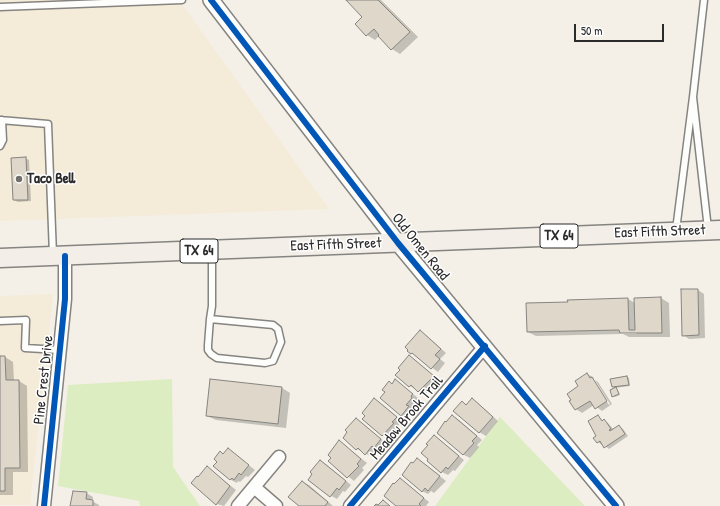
<!DOCTYPE html>
<style>
body{margin:0}
#map{position:relative;width:720px;height:506px;overflow:hidden;background:#f4f0e7;font-family:"Patrick Hand",sans-serif}
canvas{display:block}
.scale{position:absolute;left:574px;top:24px;width:90px;height:18px;box-sizing:border-box;border:2px solid #2b2b2b;border-top:0;padding-left:5px;font-size:12px;line-height:14px;white-space:nowrap;color:#2b2b2b;-webkit-text-stroke:3px #fff;paint-order:stroke}
</style>
<div id="map">
<canvas width="720" height="506"></canvas>
<div class="scale">50 m</div>
</div>
<script>
const g = document.querySelector('canvas').getContext('2d');
g.lineJoin = 'round';
function paint(path, color) {
  g.fillStyle = color;
  g.fill(path, 'evenodd');
}
function shape(rows) {
  const path = new Path2D();
  for (const r of rows) {
    path.moveTo(r[0], r[1]);
    for (let i = 2; i < r.length; i += 2) path.lineTo(r[i], r[i + 1]);
  }
  return path;
}
function stroke(path, color, width, dash) {
  g.strokeStyle = color;
  g.lineWidth = width;
  g.lineCap = dash ? 'butt' : 'round';
  g.setLineDash(dash || []);
  g.stroke(path);
}
function label(font, color, halo, rows, align = 'center') {
  g.font = font + ' "Patrick Hand",sans-serif';
  g.lineWidth = 3;
  g.setLineDash([]);
  g.textBaseline = 'middle';
  g.strokeStyle = halo;
  g.fillStyle = color;
  for (const [text, x, y, turn = 0] of rows) {
    g.save();
    g.translate(x, y);
    g.rotate((+turn || 0) * Math.PI / 180);
    g.textAlign = isNaN(turn) ? turn : align;
    if (halo) g.strokeText(text, 0, 0);
    g.fillText(text, 0, 0);
    g.restore();
  }
}
paint(shape([
 [0,0,179,0,329,209,0,221],
 [53,294,30,505,0,505,0,296]
]), '#f5ebd9');
paint(shape([
 [172,379,173,467,200,506,140,506,139,501,58,486,68,385],
 [500,417,585,506,435,506]
]), '#dcedc2');
paint(shape([
 [348,0,381,0,418,37,400,54,392,49,379,36,375,40,367,35,364,17],
 [25,158,29,160,31,201,18,202,14,200],
 [698,290,704,294,705,338,689,339,683,335],
 [661,298,669,303,670,337,629,337,623,334,637,334,635,332,620,332,620,334,536,336,528,332,569,303,569,301,628,299,635,303],
 [420,332,426,335,446,353,440,359,445,363,438,372,412,353],
 [409,356,415,360,439,380,425,395,410,386],
 [0,357,5,357,13,362,14,381,19,381,27,386,28,472,13,472,13,495,0,495],
 [587,374,593,377,594,379,592,379,609,405,610,404,595,380,598,382,612,404,602,411,594,405,582,413,576,409,571,401],
 [627,377,629,378,630,386,615,388,618,390,620,395,615,397,613,396,616,389,613,387],
 [396,381,418,398,416,401,418,402,412,409,414,410,407,418,401,415],
 [282,388,290,393,286,428,216,420,207,416],
 [375,399,402,421,398,426,399,428,389,439,383,435],
 [472,399,478,403,498,421,486,436,479,432,462,402,467,405],
 [453,416,459,420,482,440,477,445,479,447,470,458,464,455,438,433],
 [598,416,603,421,608,423,614,430,619,426,623,429,628,436,609,449,603,444,602,445,598,442],
 [356,419,362,423,386,443,380,450,379,449,372,457,357,449,349,432],
 [434,436,440,440,464,460,455,471,453,470,448,475,442,472],
 [339,441,367,463,362,468,364,470,354,481,329,461,332,457],
 [228,449,255,470,248,477,246,476,240,482,238,481,237,483,231,480,214,466,218,462,221,452,224,454],
 [418,459,446,481,434,493,431,491,428,494,422,491,413,464],
 [321,461,327,465,351,485,345,492,343,491,337,499,322,491],
 [208,468,236,490,224,506,217,504,199,478],
 [400,479,406,483,429,502,426,506,398,506],
 [303,482,309,485,333,506,300,506],
 [86,493,93,497,92,501,99,505,99,506,71,506]
]), '#0003');
const building = shape([
 [346,0,378,0,410,32,391,50,378,36,379,35,374,29,366,36,355,24,362,17,346,0],
 [26,157,28,200,13,200,11,158,26,157],
 [681,289,698,289,699,335,682,336,681,289],
 [661,297,662,333,620,333,619,330,527,332,526,303,568,302,567,300,628,298,629,330,635,330,634,298,661,297],
 [420,330,441,349,435,355,440,359,431,369,412,353,411,354,407,351,408,350,405,347,420,330],
 [409,355,434,376,418,392,411,385,409,387,395,375,400,370,398,368,409,355],
 [0,356,5,356,6,380,19,380,20,468,5,468,5,491,0,491,0,356],
 [587,373,590,378,592,377,607,401,595,409,590,401,575,410,569,401,571,400,567,394,578,386,575,381,587,373],
 [627,376,629,385,612,387,610,379,627,376],
 [210,379,282,387,278,424,206,416,210,379],
 [395,379,413,394,411,396,412,398,406,405,409,406,401,416,380,398,385,392,382,390,389,381,392,384,395,379],
 [616,387,619,394,612,397,610,390,616,387],
 [374,398,397,417,392,422,394,423,382,436,362,419,365,416,362,413,374,398],
 [472,398,493,417,479,433,453,411,462,401,466,405,472,398],
 [452,415,477,436,472,441,474,443,463,455,437,433,445,421,446,422,452,415],
 [598,415,602,421,604,419,607,423,611,429,609,430,610,431,619,425,625,434,604,448,600,441,597,443,593,438,596,436,588,421,598,415],
 [356,418,381,439,374,448,372,446,365,455,358,448,356,450,343,438,347,432,345,430,356,418],
 [434,435,459,456,448,469,446,467,441,473,427,461,428,459,421,453,428,445,426,444,434,435],
 [339,440,361,459,357,464,359,466,347,478,328,461,331,458,328,455,339,440],
 [228,448,249,465,241,475,239,473,234,480,232,478,230,480,213,466,217,462,214,459,220,451,223,454,228,448],
 [417,458,440,476,428,491,425,488,422,492,402,475,411,462,413,463,417,458],
 [320,460,346,481,339,490,337,488,330,497,308,480,312,474,310,472,320,460],
 [207,466,230,486,216,505,191,483,197,476,198,477,207,466],
 [400,478,424,498,419,504,421,506,396,506,384,496,393,483,394,484,400,478],
 [302,481,328,502,325,506,299,506,288,497,302,481],
 [73,491,87,492,86,499,93,500,93,506,70,506,73,491],
 [383,500,390,506,374,506,376,504,378,505,383,500]
]);
paint(building, '#ded7ca');
stroke(building, '#858480', 1);
const service = shape([
 [0,7,182,0],
 [693,97,704,0],
 [0,120,48,124,53,255],
 [0,146,3,140,2,120],
 [676,230,693,97,708,229],
 [210,319,273,325,278,329,281,342,273,361,265,363,217,358,211,354,208,350,208,345,210,319,212,306,212,252],
 [0,321,26,320,25,348,60,350]
]);
const minor = shape([
 [254,487,276,506],
 [44,506,65,299,65,256],
 [238,506,279,457],
 [350,506,485,346]
]);
const tertiary = shape([
 [211,0,398,243,616,506]
]);
const primary = shape([
 [0,258,720,230]
]);
stroke(service, '#858480', 9);
stroke(minor, '#858480', 15);
stroke(tertiary, '#858480', 18);
stroke(primary, '#858480', 21);
stroke(service, '#fdfdfb', 6);
stroke(minor, '#fdfdfb', 12);
stroke(tertiary, '#fdfdfb', 15);
stroke(primary, '#f3eee7', 18);
stroke(shape([
 [211,0,398,243,616,506],
 [44,506,65,299,65,256],
 [350,506,485,346]
]), '#0057b8', 6);
for (const [x, y, r, color] of [
 [19,179,4,"#71706d"]
]) {
  const dot = new Path2D();
  dot.arc(x, y, r, 0, 2 * Math.PI);
  g.fillStyle = color;
  g.fill(dot);
  stroke(dot, '#fff', 1.5);
}
for (const [x, y, w] of [
 [559,236,38],
 [199,251,38]
]) {
  const box = new Path2D();
  box.roundRect(x - w / 2, y - 12, w, 24, 3);
  g.fillStyle = '#fff';
  g.fill(box);
  stroke(box, '#2b2b2b', 1);
}
label('bold 14px', '#2b2b2b', null, [
 ["TX 64",559,236],
 ["TX 64",199,251]
]);
label('bold 15px', '#2b2b2b', '#fff', [
 ["Taco Bell",27,179]
], 'left');
label('15px', '#2b2b2b', '#fff', [
 ["East Fifth Street",660,232,-2],
 ["East Fifth Street",336,245,-2],
 ["Old Omen Road",420,247,51],
 ["Pine Crest Drive",44,380,-84],
 ["Meadow Brook Trail",407,418,-50]
]);
</script>
